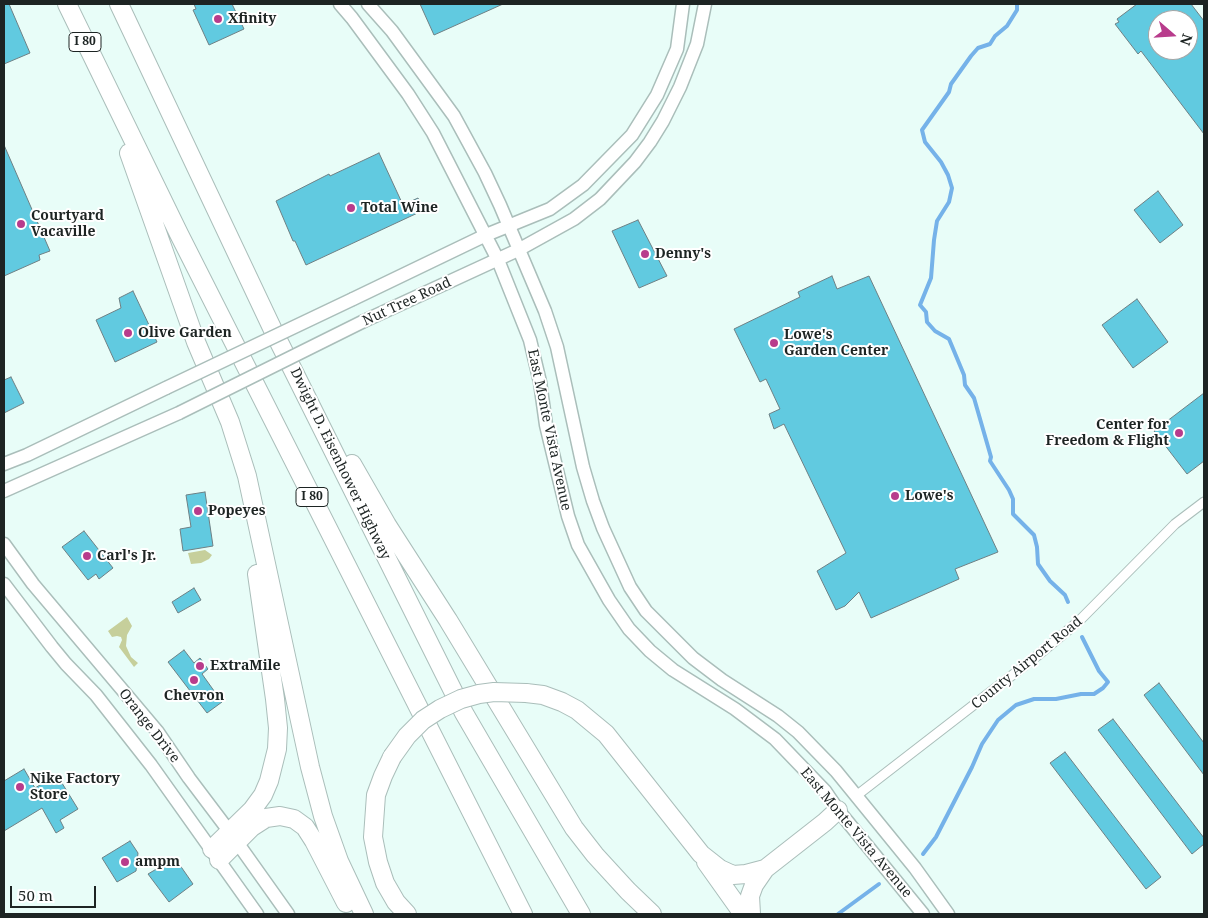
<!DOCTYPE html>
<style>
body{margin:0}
#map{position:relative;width:1208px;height:918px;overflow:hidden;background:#e8fdf8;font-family:"Noto Serif",serif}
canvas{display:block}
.frame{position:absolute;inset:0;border:5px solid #1d2423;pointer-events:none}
.north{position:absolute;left:1148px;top:10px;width:50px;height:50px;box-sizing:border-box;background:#fff;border:1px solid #a5a7a7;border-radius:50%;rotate:109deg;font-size:14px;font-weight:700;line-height:20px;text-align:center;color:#1d2423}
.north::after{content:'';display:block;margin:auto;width:18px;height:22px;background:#b83c8c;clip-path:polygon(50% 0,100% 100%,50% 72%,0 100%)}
.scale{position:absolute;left:10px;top:886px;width:86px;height:22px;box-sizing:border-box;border:2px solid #1d2423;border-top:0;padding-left:6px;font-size:15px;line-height:18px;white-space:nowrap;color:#1d2423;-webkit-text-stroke:4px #fff;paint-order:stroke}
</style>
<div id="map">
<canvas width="1208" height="918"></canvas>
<div class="frame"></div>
<div class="north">N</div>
<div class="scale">50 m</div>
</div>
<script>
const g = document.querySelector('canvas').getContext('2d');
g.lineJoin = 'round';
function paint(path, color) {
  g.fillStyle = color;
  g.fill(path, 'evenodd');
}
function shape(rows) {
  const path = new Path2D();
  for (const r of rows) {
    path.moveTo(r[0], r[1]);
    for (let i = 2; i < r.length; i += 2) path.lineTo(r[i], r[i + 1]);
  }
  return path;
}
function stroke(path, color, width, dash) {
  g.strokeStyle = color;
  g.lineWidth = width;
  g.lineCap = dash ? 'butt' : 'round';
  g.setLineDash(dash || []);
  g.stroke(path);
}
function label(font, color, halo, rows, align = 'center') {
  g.font = font + ' "Noto Serif",serif';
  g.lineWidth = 4;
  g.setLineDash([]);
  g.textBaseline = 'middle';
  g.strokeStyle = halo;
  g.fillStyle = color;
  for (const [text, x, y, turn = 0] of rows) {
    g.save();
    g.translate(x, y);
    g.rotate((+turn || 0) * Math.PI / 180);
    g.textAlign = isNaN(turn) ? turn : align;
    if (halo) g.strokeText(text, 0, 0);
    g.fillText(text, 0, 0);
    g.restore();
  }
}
paint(shape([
 [205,550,212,555,209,559,201,563,191,564,188,553],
 [127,617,132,626,127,635,126,646,131,657,138,663,134,667,119,647,122,640,121,637,117,636,112,637,108,631]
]), '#c6cf9b');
stroke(shape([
 [1017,4,1017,10,1007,26,995,36,990,44,978,48,971,56,951,84,949,92,922,130,925,142,941,162,948,175,952,188,949,202,937,221,934,240,931,278,920,305,926,312,927,322,935,331,949,339,964,375,965,385,974,398,991,457,990,461,1009,490,1013,499,1013,514,1034,535,1037,547,1038,564,1050,581,1065,595,1068,602],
 [923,854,936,837,972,767,982,744,998,720,1016,705,1034,699,1056,699,1081,694,1094,694,1103,688,1108,682,1099,671,1082,637],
 [838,914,879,884]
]), '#75b2e9', 4);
const building = shape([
 [4,4,9,4,30,53,4,64,4,4],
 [194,4,232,4,244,29,209,45,193,10,196,9,194,4],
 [420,4,503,4,434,35,420,4],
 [1137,4,1191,4,1204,21,1204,134,1141,51,1138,54,1115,24,1119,22,1117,19,1137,4],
 [1158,20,1188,20,1188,50,1158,50,1158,20],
 [4,145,50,251,39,255,40,260,4,276,4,145],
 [379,153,403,205,418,198,424,210,306,265,295,241,293,241,276,201,329,174,330,176,379,153],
 [1158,191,1183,225,1160,243,1134,210,1158,191],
 [638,220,667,276,639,288,612,231,638,220],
 [832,276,837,289,869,276,998,552,955,569,959,579,871,618,859,592,845,606,836,610,817,571,846,553,784,424,774,429,769,414,780,409,766,379,760,382,734,329,800,297,798,292,832,276],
 [133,291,157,342,115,362,96,320,121,308,119,298,133,291],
 [1137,299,1168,342,1133,368,1102,325,1137,299],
 [11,377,24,403,4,413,4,380,11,377],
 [1204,393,1204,461,1187,474,1154,431,1204,393],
 [205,492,213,546,183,551,180,529,191,527,186,495,205,492],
 [84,531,113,568,99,579,96,574,88,580,62,547,84,531],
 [194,588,201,600,178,613,172,602,194,588],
 [184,650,194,663,200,658,208,669,202,674,222,702,207,713,168,662,184,650],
 [1159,683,1204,743,1204,775,1144,695,1159,683],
 [1113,719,1204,838,1204,844,1192,854,1098,730,1113,719],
 [1065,752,1161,877,1146,889,1050,763,1065,752],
 [24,769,35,788,57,775,78,809,60,820,64,828,56,833,42,808,4,831,4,781,24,769],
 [130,841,138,853,136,871,117,882,102,858,130,841],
 [175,858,193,884,169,902,148,874,175,858]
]);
paint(building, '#61cae0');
stroke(building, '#6e8084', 1);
const street = shape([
 [856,796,1037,656,1079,621,1175,524,1204,502]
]);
const secondary = shape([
 [340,4,352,18,408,94,433,133,498,260,530,340,540,382,546,425,568,516,578,545,609,600,629,629,650,651,673,670,735,709,775,739,825,791,838,810,923,914],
 [368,4,392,31,454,116,485,173,500,205,545,311,557,347,583,467,593,501,603,528,630,587,646,611,693,658,722,680,778,716,798,732,836,771,915,868,948,914],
 [353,299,486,235,550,209,583,185,632,135,657,95,677,49,683,4],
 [364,321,518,250,574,219,600,199,635,162,650,142,663,121,680,87,697,44,705,4],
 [4,464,27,455,166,388],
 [4,491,179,413],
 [4,544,33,584,157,731,189,778,229,831,288,914],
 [4,584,52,647,66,664,96,695,151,765,257,914]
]);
const highway = shape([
 [67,4,179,234,523,914],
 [119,4,272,328,464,713,581,914],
 [129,153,196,342,230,422,247,476,310,767,323,816,339,861,364,914],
 [352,464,387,525,448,620,574,828,595,855,628,891,652,914],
 [526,693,543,695,562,702,577,710,606,734,701,854,720,869,733,875,746,874,765,869],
 [392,757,383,776,376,795,373,837,378,862,385,883,396,902,407,914],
 [212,849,252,810,263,795,269,781,277,749,278,728,275,699,257,574],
 [219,860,252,827,266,818,280,816,294,819,305,827,314,841,346,903],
 [706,862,743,914],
 [751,914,750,896,754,885,765,869,825,822,838,810]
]);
stroke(street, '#aabeba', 11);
stroke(secondary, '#aabeba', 15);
stroke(highway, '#aabeba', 20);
stroke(street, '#fff', 9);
stroke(secondary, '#fff', 12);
stroke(highway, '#fff', 18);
const secondaryBridge = shape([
 [166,388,353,299],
 [179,413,364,321]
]);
const highwayBridge = shape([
 [392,757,407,736,423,720,440,709,461,699,479,694,494,692,526,693]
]);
stroke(secondaryBridge, '#aabeba', 15, []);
stroke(highwayBridge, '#aabeba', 20, []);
stroke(secondaryBridge, '#fff', 12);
stroke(highwayBridge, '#fff', 18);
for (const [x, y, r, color] of [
 [218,19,5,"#b83c8c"],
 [351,208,5,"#b83c8c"],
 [21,224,5,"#b83c8c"],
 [645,254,5,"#b83c8c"],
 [128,333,5,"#b83c8c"],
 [774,343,5,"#b83c8c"],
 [1179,433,5,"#b83c8c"],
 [895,496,5,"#b83c8c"],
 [198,511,5,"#b83c8c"],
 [87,556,5,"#b83c8c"],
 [200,666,5,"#b83c8c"],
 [194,680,5,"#b83c8c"],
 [20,787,5,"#b83c8c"],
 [125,862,5,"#b83c8c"]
]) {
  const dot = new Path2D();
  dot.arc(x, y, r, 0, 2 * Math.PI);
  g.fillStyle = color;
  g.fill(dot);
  stroke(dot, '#fff', 2);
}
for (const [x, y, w] of [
 [85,42,32],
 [312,497,32]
]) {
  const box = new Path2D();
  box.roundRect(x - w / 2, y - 9.5, w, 19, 4);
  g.fillStyle = '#fff';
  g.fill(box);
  stroke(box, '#1d2423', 1);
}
label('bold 12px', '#1d2423', null, [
 ["I 80",85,42],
 ["I 80",312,497]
]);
label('bold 14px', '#1d2423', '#fff', [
 ["Xfinity",228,19],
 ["Total Wine",361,208],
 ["Courtyard",31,216],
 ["Vacaville",31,232],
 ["Denny's",655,254],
 ["Olive Garden",138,333],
 ["Lowe's",784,335],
 ["Garden Center",784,351],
 ["Center for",1169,425,"right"],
 ["Freedom & Flight",1169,441,"right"],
 ["Lowe's",905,496],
 ["Popeyes",208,511],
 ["Carl's Jr.",97,556],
 ["ExtraMile",210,666],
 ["Chevron",194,696,"center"],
 ["Nike Factory",30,779],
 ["Store",30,795],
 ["ampm",135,862]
], 'left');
label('14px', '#1d2423', '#fff', [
 ["Nut Tree Road",407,302,-25],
 ["East Monte Vista Avenue",549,430,78],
 ["Dwight D. Eisenhower Highway",340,464,64],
 ["County Airport Road",1027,663,-39],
 ["Orange Drive",149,726,52],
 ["East Monte Vista Avenue",856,833,50]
]);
</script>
